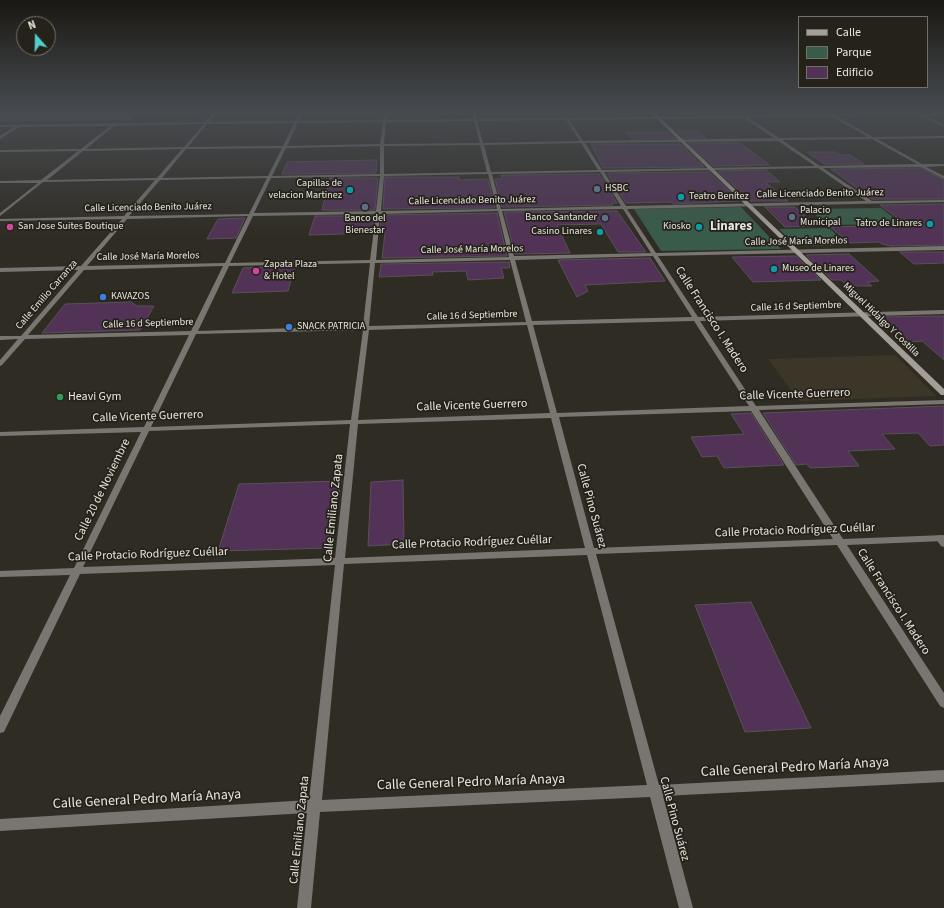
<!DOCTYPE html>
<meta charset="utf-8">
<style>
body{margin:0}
#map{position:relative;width:944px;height:908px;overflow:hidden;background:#2f2c23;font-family:"Source Sans 3",sans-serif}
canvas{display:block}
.legend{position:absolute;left:798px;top:16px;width:130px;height:72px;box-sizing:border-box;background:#252219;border:1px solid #737069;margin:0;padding:5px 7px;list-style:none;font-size:12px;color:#e8e6e0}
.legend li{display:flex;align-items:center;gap:8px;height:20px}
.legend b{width:20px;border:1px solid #737069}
.north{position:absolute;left:16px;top:16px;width:40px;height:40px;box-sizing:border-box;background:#252219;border:1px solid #737069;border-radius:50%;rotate:340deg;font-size:11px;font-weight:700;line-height:16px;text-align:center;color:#e8e6e0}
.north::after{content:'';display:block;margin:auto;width:14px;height:18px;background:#52cdcd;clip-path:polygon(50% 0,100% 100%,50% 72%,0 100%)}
</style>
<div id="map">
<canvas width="944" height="908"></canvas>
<ul class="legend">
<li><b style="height:5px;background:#a49e98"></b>Calle</li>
<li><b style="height:11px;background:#395c4a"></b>Parque</li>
<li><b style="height:11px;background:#523256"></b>Edificio</li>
</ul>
<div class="north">N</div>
</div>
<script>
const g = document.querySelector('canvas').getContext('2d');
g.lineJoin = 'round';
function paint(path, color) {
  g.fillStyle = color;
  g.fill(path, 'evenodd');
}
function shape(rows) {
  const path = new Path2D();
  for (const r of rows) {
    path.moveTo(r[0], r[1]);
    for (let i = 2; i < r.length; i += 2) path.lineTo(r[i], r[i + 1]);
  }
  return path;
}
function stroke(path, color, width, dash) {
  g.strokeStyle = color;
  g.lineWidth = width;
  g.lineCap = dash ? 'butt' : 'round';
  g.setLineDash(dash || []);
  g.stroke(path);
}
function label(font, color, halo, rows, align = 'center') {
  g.font = font + ' "Source Sans 3",sans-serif';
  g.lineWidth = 3.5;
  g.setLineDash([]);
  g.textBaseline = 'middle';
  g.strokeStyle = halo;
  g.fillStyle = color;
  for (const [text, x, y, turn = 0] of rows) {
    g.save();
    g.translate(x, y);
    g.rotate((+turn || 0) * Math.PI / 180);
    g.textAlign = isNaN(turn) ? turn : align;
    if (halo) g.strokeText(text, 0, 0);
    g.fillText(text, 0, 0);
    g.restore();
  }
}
paint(shape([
 [895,355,936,396,799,401,768,359]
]), '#3c3628');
paint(shape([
 [0,111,142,111,131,120,0,122],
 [741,207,781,249,661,251,634,209],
 [881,208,902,224,827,225,809,209],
 [829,228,848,245,796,246,779,229]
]), '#395c4a');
const building = shape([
 [677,131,698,131,706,138,683,138,677,131],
 [626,132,668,132,675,138,632,139,626,132],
 [689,143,739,143,770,165,713,166,689,143],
 [591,144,680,144,704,167,603,168,591,144],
 [807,152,835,152,841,155,850,155,864,164,824,164,807,152],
 [377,160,376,173,282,174,287,162,377,160],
 [921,168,944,180,944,199,872,199,831,169,921,168],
 [766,170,780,182,765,182,788,201,750,201,718,171,766,170],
 [709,172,740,201,673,204,671,202,626,203,607,173,709,172],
 [599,174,617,203,612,203,613,205,502,207,495,179,502,179,501,175,599,174],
 [385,177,459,177,459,180,488,179,495,208,383,209,385,177],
 [330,178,378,178,375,210,322,210,330,178],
 [944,204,944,245,891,246,882,244,879,242,850,243,830,227,907,225,880,205,944,204],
 [765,207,795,207,817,226,785,227,765,207],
 [617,211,646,252,618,252,601,224,557,225,570,253,515,254,504,212,617,211],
 [497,213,507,256,382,258,385,233,380,233,381,215,497,213],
 [315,216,374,216,372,233,309,235,315,216],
 [245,218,236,238,207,239,218,219,245,218],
 [900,252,944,252,944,263,914,264,900,252],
 [849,254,879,281,867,282,872,286,848,286,841,280,832,280,806,255,849,254],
 [796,256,821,280,753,282,732,257,796,256],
 [650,258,665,281,585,285,588,291,577,297,558,260,650,258],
 [509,262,510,268,501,268,504,278,468,280,466,271,432,272,433,275,379,277,381,264,509,262],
 [295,266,288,291,232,293,243,268,295,266],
 [131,302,137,306,154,306,140,330,42,333,65,304,131,302],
 [944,316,944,360,922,341,910,342,882,317,944,316],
 [944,406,944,445,930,446,918,433,882,434,895,449,848,451,859,466,810,468,807,464,796,465,763,413,944,406],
 [751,413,784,465,724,468,717,456,702,457,691,437,744,434,731,414,751,413],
 [403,480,404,544,368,546,371,482,403,480],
 [341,481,331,548,218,551,239,484,341,481],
 [751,602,811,728,745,732,695,605,751,602]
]);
paint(building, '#523256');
stroke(building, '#585159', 1);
paint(shape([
 [940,535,944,537,944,547,941,546,935,538,937,536,940,535]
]), '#797571');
paint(shape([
 [215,111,219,111,209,122,295,121,301,111,304,111,299,121,383,120,385,111,388,111,387,120,473,119,472,111,475,111,477,119,565,118,561,111,563,111,568,118,944,113,944,115,922,115,944,125,944,127,918,115,836,116,873,137,944,136,944,138,877,139,922,164,944,164,944,166,926,167,944,176,944,179,921,167,823,168,872,201,944,200,944,202,627,209,656,253,944,246,944,250,658,256,698,317,944,310,944,314,700,321,756,406,944,400,944,404,759,410,843,539,944,535,944,541,847,545,944,693,944,708,940,706,837,545,596,554,659,785,944,770,944,782,663,796,693,908,679,908,650,797,320,812,311,908,297,908,307,813,0,831,0,819,309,800,335,565,80,574,4,732,0,733,0,716,70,575,0,577,0,571,74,568,141,432,0,436,0,432,144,427,189,335,25,339,2,365,0,366,0,360,18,339,0,340,0,336,21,336,78,270,0,272,0,268,81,266,122,219,0,221,0,219,124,216,155,180,43,182,0,216,0,213,38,183,0,183,0,181,41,180,78,151,0,152,0,150,81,149,110,126,19,127,0,139,0,136,14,127,0,127,0,125,205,122,215,111],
 [831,116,868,137,779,138,748,117,831,116],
 [744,118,774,138,583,141,569,120,744,118],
 [566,120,580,141,483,143,477,121,566,120],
 [474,121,480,143,384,144,386,122,474,121],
 [383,122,380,144,287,146,298,123,383,122],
 [294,123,283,146,188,147,207,124,294,123],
 [204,124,184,147,86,149,114,126,204,124],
 [872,139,917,164,820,166,782,140,872,139],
 [778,141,815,166,602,170,585,143,778,141],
 [581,143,598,170,491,172,484,145,581,143],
 [480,145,487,172,384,174,384,146,480,145],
 [380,146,380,174,272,176,286,148,380,146],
 [282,148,268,176,162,178,186,149,282,148],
 [182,149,157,178,47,180,83,151,182,149],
 [818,168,866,201,626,206,604,172,818,168],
 [600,172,621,206,501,209,492,174,600,172],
 [488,174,497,209,381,211,384,176,488,174],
 [380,176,376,211,254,213,271,178,380,176],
 [267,178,249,214,129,216,160,180,267,178],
 [623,209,651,253,514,256,502,211,623,209],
 [498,211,509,257,376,260,380,214,498,211],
 [376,214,370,260,230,263,253,216,376,214],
 [248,216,225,263,87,266,127,219,248,216],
 [653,256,692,317,532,321,515,260,653,256],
 [510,260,526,322,369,326,375,263,510,260],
 [370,263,363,326,198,331,229,266,370,263],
 [223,266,191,331,28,335,84,270,223,266],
 [694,321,749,406,557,413,533,325,694,321],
 [527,325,550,413,358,420,369,330,527,325],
 [363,330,351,420,151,427,196,334,363,330],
 [751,411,833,539,594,548,559,417,751,411],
 [551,418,585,548,345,558,358,424,551,418],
 [350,424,335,558,83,567,149,431,350,424],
 [587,555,647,785,322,800,344,564,587,555]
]), '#797571');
paint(shape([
 [649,111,653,111,944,389,944,395,941,395,649,111]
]), '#a49e98');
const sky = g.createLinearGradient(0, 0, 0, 238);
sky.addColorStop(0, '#1a1813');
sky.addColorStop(0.47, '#474b50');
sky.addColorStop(1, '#474b5000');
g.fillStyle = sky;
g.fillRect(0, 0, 944, 238);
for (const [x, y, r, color] of [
 [597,189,4,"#5c6f8a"],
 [350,190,4,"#0f9aa8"],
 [681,197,4,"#0f9aa8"],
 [365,207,4,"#5c6f8a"],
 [792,217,4,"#5c6f8a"],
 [605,218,4,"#5c6f8a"],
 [930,224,4,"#0f9aa8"],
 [10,227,4,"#d1479c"],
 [699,227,4,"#0f9aa8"],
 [600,232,4,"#0f9aa8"],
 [774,269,4,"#0f9aa8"],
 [256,271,4,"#d1479c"],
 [103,297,4,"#3f7fe0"],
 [289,327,4,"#3f7fe0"],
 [60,397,4,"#2e9e5b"]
]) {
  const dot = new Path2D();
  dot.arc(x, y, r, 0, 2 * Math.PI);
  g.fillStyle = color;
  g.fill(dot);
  stroke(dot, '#252219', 1.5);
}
label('10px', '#e8e6e0', '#252219', [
 ["Capillas de",342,184,"right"],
 ["velacion Martinez",342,196,"right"],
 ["HSBC",605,189],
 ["Teatro Benítez",689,197],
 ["Palacio",800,211],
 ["Municipal",800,223],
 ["Banco Santander",597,218,"right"],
 ["Banco del",365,219,"center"],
 ["Bienestar",365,231,"center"],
 ["Tatro de Linares",922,224,"right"],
 ["San Jose Suites Boutique",18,227],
 ["Kiosko",691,227,"right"],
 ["Casino Linares",592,232,"right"],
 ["Zapata Plaza",264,265],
 ["& Hotel",264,277],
 ["Museo de Linares",782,269],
 ["KAVAZOS",111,297],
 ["SNACK PATRICIA",297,327]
], 'left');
label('10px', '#e8e6e0', '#252219', [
 ["Calle Licenciado Benito Juárez",820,194,-1],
 ["Calle Licenciado Benito Juárez",472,201,-1],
 ["Calle Licenciado Benito Juárez",148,208,-1],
 ["Calle José María Morelos",796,242,-1],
 ["Calle José María Morelos",472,250,-1],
 ["Calle José María Morelos",148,257,-1],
 ["Calle Emilio Carranza",47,295,-49],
 ["Calle 16 d Septiembre",796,307,-2],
 ["Calle 16 d Septiembre",472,316,-2],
 ["Miguel Hidalgo Y Costilla",881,320,44],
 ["Calle 16 d Septiembre",148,324,-2]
]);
label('12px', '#e8e6e0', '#252219', [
 ["Calle Francisco I. Madero",711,320,57],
 ["Calle Vicente Guerrero",795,395,-2],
 ["Calle Vicente Guerrero",472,406,-2],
 ["Calle Vicente Guerrero",148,417,-2],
 ["Calle 20 de Noviembre",103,490,-64],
 ["Calle Pino Suárez",591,506,75],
 ["Calle Emiliano Zapata",334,508,-84],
 ["Calle Protacio Rodríguez Cuéllar",795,531,-2],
 ["Calle Protacio Rodríguez Cuéllar",472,543,-2],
 ["Calle Protacio Rodríguez Cuéllar",148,555,-2],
 ["Calle Francisco I. Madero",893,602,57],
 ["Calle Pino Suárez",674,819,75],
 ["Calle Emiliano Zapata",300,830,-84]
]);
label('12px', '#e8e6e0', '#252219', [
 ["Heavi Gym",68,397]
], 'left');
label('bold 13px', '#e8e6e0', '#252219', [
 ["Linares",731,227]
]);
label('14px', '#e8e6e0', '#252219', [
 ["Calle General Pedro María Anaya",795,768,-3],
 ["Calle General Pedro María Anaya",471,783,-2],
 ["Calle General Pedro María Anaya",147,800,-3]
]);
</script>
